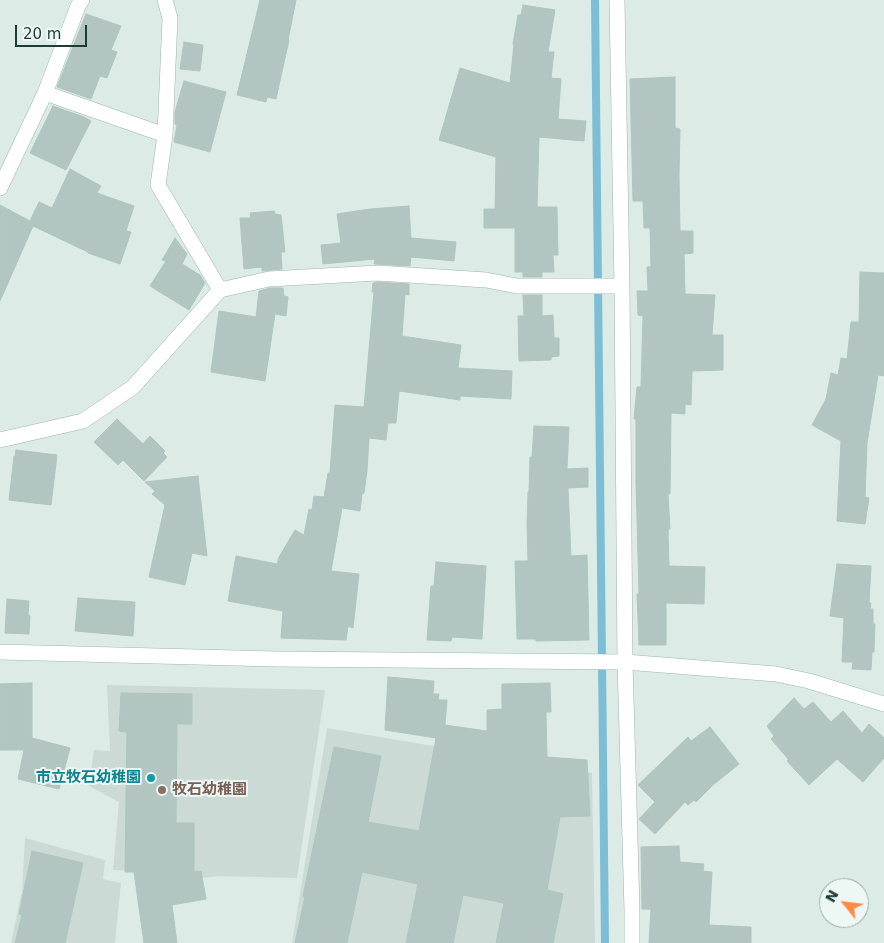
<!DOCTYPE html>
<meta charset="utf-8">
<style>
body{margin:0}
#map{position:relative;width:884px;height:943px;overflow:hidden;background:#ddebe6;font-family:"DejaVu Sans",sans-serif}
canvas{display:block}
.north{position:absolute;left:819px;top:878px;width:50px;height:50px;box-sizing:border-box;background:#edf7f3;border:1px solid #9aaca8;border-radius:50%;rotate:299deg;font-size:14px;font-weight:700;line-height:20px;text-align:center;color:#1d3b37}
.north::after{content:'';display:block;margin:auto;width:18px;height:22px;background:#ff8b46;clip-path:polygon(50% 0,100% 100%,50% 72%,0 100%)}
.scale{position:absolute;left:15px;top:25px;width:72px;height:22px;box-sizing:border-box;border:2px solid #1d3b37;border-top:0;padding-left:6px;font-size:15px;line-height:18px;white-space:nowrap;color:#1d3b37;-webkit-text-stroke:4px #edf7f3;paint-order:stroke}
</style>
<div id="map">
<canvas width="884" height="943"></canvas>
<div class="north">N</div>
<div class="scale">20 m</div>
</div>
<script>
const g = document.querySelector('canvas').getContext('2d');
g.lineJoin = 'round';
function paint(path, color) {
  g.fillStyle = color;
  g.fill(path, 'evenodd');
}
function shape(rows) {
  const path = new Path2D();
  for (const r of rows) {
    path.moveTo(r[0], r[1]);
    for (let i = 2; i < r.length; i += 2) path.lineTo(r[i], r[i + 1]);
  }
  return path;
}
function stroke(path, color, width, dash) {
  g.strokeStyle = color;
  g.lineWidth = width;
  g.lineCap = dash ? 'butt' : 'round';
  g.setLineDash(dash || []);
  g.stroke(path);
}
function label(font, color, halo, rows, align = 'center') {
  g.font = font + ' "DejaVu Sans","Noto Sans JP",sans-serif';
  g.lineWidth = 4;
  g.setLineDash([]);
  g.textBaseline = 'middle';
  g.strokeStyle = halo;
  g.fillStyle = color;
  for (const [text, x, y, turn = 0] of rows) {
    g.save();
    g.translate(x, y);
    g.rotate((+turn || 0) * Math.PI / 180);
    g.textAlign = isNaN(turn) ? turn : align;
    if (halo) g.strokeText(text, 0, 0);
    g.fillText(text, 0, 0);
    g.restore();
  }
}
paint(shape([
 [107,685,325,690,297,878,219,876,143,885,136,871,113,870,119,802,89,786,94,750,110,751],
 [327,728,592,773,595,943,292,943],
 [25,838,105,860,103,879,121,883,115,943,11,943,22,891]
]), '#cbdad5');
stroke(shape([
 [595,0,605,943]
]), '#7ebdd6', 8);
const building = shape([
 [260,0,296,0,288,40,289,40,276,99,267,97,266,102,237,95,260,0],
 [523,5,555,10,548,52,554,52,551,78,561,79,558,119,586,121,584,141,539,137,537,207,557,207,558,255,553,255,554,272,542,272,542,277,523,277,523,272,515,272,515,228,484,228,484,209,495,209,496,157,439,140,460,68,510,83,514,44,513,44,518,15,521,15,523,5],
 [86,14,121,26,111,50,117,52,107,78,100,76,91,99,57,87,86,14],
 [184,42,203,45,200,71,180,69,184,42],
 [675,77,675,128,680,129,679,175,680,231,693,231,693,253,684,254,685,294,715,295,712,335,723,335,723,370,692,371,691,405,685,404,685,414,671,413,670,494,668,494,670,529,668,529,669,566,705,567,704,604,666,603,666,645,639,645,637,594,639,594,636,482,636,419,634,419,637,387,641,387,643,316,638,315,637,291,648,291,647,267,651,267,650,228,644,228,643,201,633,201,630,79,675,77],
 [184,81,226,92,210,152,174,142,177,125,175,124,175,112,184,81],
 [53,106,84,117,91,121,66,170,30,153,53,106],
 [70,169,101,186,97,193,134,206,126,231,131,232,120,264,88,253,88,252,33,226,0,301,0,205,30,221,39,202,52,208,70,169],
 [409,206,411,238,456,242,454,261,411,257,410,266,374,264,375,259,323,264,321,245,341,243,337,214,370,209,409,206],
 [274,211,275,214,281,215,285,252,281,252,282,269,262,271,262,267,244,269,240,218,251,218,250,213,274,211],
 [175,238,187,254,182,264,200,275,205,283,189,310,150,286,166,261,162,260,175,238],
 [860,272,884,273,884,376,878,375,867,443,865,497,869,498,865,524,837,521,841,441,812,425,826,399,831,373,838,375,841,358,847,359,851,322,859,322,860,272],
 [378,282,409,284,409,295,405,294,402,336,461,345,458,368,512,371,511,399,460,396,460,400,399,391,396,423,388,423,386,440,369,438,367,471,364,493,362,494,360,511,342,508,331,571,359,574,353,628,348,626,346,640,281,638,283,611,228,601,236,556,277,564,279,557,295,530,304,535,309,509,312,510,314,496,324,497,328,473,330,473,335,405,364,407,374,292,372,292,373,283,378,282],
 [270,288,283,288,284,296,288,297,286,316,275,314,265,381,211,372,219,311,256,317,259,291,270,288],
 [523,295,542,295,542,316,553,315,554,338,559,338,559,356,551,357,551,360,519,361,518,316,524,316,523,295],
 [117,419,143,444,150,436,165,451,163,453,167,457,144,481,123,460,118,465,94,442,117,419],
 [534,426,569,427,567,469,588,468,588,487,568,488,571,556,587,555,589,640,536,641,536,639,517,639,515,561,528,561,527,525,528,492,529,492,530,457,532,457,534,426],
 [16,450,57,455,51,505,9,500,14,456,15,457,16,450],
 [198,476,207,556,192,553,185,585,149,577,165,505,152,494,155,491,145,482,198,476],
 [436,562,486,566,482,639,452,637,451,641,427,640,431,586,434,586,436,562],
 [837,564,871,566,869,603,871,603,870,609,873,609,873,624,875,624,874,652,872,652,871,670,852,669,853,662,842,662,844,618,830,616,837,564],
 [78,598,135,602,133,636,75,631,78,598],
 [7,599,29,601,28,615,30,616,29,634,5,633,7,599],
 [388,677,434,681,433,694,439,694,438,700,447,700,445,725,487,731,487,710,502,709,502,684,550,683,551,712,546,712,547,757,587,760,590,816,560,817,547,890,563,894,553,943,496,943,504,903,463,895,453,943,406,943,418,884,362,872,347,943,295,943,305,897,303,896,334,747,381,756,368,822,419,831,436,738,385,730,388,677],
 [32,683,32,738,70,748,59,789,18,779,24,750,0,750,0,684,32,683],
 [121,693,192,694,192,724,177,724,176,823,194,823,194,872,201,871,206,899,172,905,177,943,144,943,134,872,125,872,127,732,119,731,121,693],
 [794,698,804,709,813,702,831,722,843,711,862,733,869,724,884,738,884,758,863,782,837,759,809,785,787,761,789,760,771,739,774,736,767,726,794,698],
 [710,727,739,764,713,785,696,802,694,800,688,805,685,802,655,834,639,819,655,802,638,785,688,737,691,741,710,727],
 [679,846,680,862,704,864,703,871,712,872,709,925,751,927,751,943,649,943,651,909,642,909,641,847,679,846],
 [32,851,83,863,65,943,15,943,22,915,19,914,32,851]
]);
paint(building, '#b2c5c0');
stroke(building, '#afc5be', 1);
const street = shape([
 [165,0,170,18,165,135,158,185,220,290],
 [617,0,622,286,625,662,632,911,632,943],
 [45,93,165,135],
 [0,188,45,93,78,6,82,0],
 [0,440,83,421,133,387,220,290,269,279,378,273,486,280,517,286,622,286]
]);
const secondary = shape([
 [0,652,275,659,625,662,776,674,809,681,884,704]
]);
stroke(street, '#a0b3ae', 16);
stroke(secondary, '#9bb7b1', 16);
stroke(street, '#fff', 15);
stroke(secondary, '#fff', 15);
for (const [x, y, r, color] of [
 [151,778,5,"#0f9aa8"],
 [162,790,5,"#8d6e63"]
]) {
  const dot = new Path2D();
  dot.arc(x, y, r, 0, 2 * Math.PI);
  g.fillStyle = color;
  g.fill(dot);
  stroke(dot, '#edf7f3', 2);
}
label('bold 15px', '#0d838f', '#edf7f3', [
 ["市立牧石幼稚園",141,778]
], 'right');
label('bold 15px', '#785e54', '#edf7f3', [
 ["牧石幼稚園",172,790]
], 'left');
</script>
